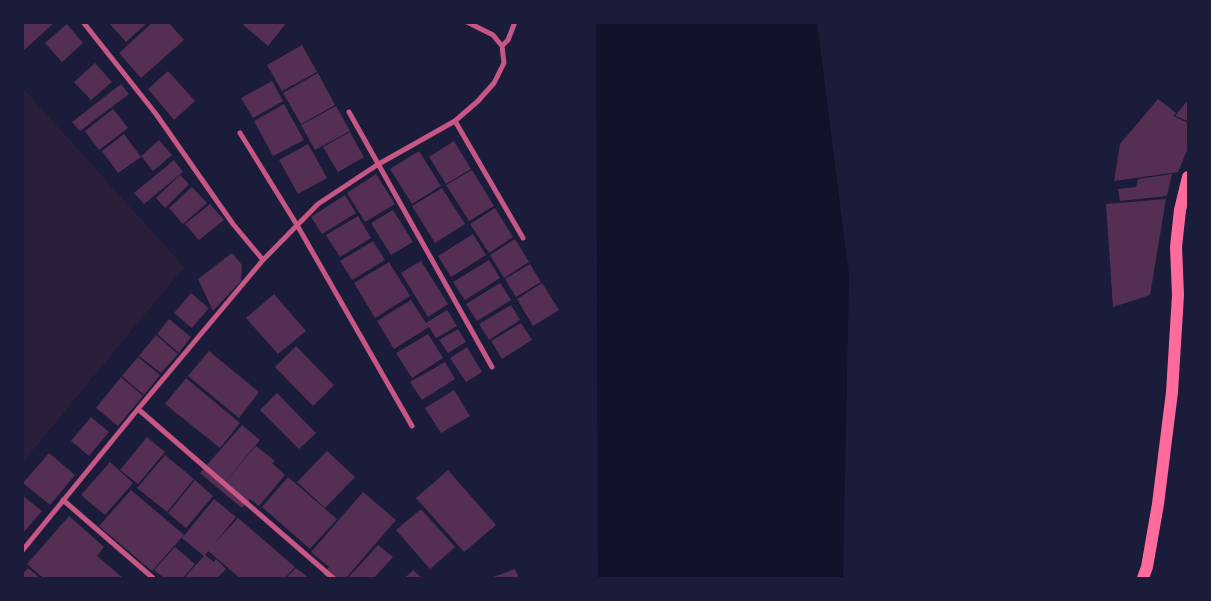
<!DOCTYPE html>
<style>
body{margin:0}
#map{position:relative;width:1211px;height:601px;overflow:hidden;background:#1b1b3a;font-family:Manrope,sans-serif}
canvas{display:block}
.frame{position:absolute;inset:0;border:24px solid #1b1b3a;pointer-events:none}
</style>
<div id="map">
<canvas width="1211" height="601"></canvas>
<div class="frame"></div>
</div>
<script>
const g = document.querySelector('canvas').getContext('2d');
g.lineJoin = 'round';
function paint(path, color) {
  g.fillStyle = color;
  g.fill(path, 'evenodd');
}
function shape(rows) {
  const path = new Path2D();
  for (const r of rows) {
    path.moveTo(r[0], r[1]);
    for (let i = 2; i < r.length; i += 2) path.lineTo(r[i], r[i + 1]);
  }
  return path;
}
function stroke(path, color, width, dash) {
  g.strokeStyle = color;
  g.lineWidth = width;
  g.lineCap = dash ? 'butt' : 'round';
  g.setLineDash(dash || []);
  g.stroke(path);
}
paint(shape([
 [22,87,184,267,23,462,22,462]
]), '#2a1e3b');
paint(shape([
 [596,23,817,23,849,275,843,578,598,578]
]), '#12122b');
paint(shape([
 [22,22,55,22,22,52],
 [108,22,148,22,126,42],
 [153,22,168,22,184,40,141,78,119,53],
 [240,22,287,22,268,46],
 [67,24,83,43,62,62,45,43],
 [302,45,317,72,282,91,267,65],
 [95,63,112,82,91,100,74,82],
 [168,71,195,101,174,120,148,89],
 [318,73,335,105,301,124,283,93],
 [272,81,283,101,253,118,241,98],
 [121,84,129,94,80,131,72,122],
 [1158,99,1176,113,1173,116,1188,123,1188,148,1178,172,1114,181,1120,144],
 [1188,100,1188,121,1175,116],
 [284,104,304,140,273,156,254,121],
 [336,106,350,131,315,150,301,125],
 [113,109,128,128,99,150,85,131],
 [350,132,364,157,338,172,323,147],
 [124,134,141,157,118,173,102,151],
 [159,140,172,155,153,171,141,156],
 [454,141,471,169,446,184,429,157],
 [308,144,327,178,298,194,279,160],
 [419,151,441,186,412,204,390,169],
 [174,160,183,172,144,204,134,193],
 [472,170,494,206,469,221,446,185],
 [376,174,395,204,365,222,347,193],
 [1172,174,1167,196,1120,201,1118,189,1136,187,1138,179],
 [180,175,189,184,165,208,156,198],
 [192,187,207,203,183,224,169,208],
 [442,188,465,224,435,243,412,206],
 [345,195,356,213,322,234,311,217],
 [1166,199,1150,295,1113,307,1106,204],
 [210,204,224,220,199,240,185,224],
 [495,208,513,237,489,253,470,224],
 [393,210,413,242,391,255,371,223],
 [358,216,371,238,340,257,326,235],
 [473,234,486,255,451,277,438,256],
 [515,239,529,262,504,278,490,255],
 [373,241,385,260,352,280,340,261],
 [232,253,242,265,241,281,213,311,198,279],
 [489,260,500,278,465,300,453,282],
 [421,261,448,304,428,317,401,273],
 [389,262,410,296,375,318,354,283],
 [530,264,541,282,516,297,505,279],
 [500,283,511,300,477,321,466,304],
 [542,283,559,310,533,326,517,299],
 [191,293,209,308,192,328,174,313],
 [274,294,306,331,278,354,246,318],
 [411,300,426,323,447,310,457,326,436,338,429,327,394,349,377,321],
 [511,305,520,320,489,340,479,324],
 [169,319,191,337,179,353,157,334],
 [521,323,532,340,502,359,491,341],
 [458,329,466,342,448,353,439,340],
 [428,334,443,358,412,378,396,353],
 [156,335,178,354,161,373,139,356],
 [296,346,334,385,313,406,275,367],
 [467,347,482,372,466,382,450,358],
 [209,351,259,392,239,418,188,376],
 [138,357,160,375,144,395,122,376],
 [445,362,455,379,422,400,410,382],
 [121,377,143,396,118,426,96,408],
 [186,378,240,423,220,448,165,404],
 [454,390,470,416,441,433,425,408],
 [277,393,316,433,299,449,260,410],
 [91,417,109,432,89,456,71,441],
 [242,425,260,440,219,489,200,473],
 [147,437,165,452,138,484,120,470],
 [256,446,275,461,272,463,285,475,259,506,250,499,242,508,219,489],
 [327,451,355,477,325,508,297,482],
 [49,453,75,475,50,505,23,483],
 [165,455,194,479,167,512,137,488],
 [110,462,133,483,105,515,81,495],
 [448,470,496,525,464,552,416,498],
 [288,477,337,519,310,549,262,507],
 [195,480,213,496,186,528,168,513],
 [131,490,184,535,152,571,99,526],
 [363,492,396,520,346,578,328,578,323,574,329,567,311,552],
 [22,495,42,511,22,534],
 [214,499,236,517,215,543,238,518,295,567,285,578,240,578,208,551,204,556,182,538],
 [421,509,455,547,430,569,396,530],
 [69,516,104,547,97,556,123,578,43,578,27,564],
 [378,545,393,557,374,578,348,578],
 [175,547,195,564,183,578,164,578,154,570],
 [205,555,214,562,216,559,226,569,217,578,184,578],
 [28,568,40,578,22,578,22,574],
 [296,568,309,578,286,578],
 [515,569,519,578,491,578],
 [413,570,422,578,405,578]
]), '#542f53');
stroke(shape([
 [83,22,156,114,233,224,263,260],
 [467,22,493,35,502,46],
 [502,46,508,40,515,22],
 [349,112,492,367],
 [455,121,523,238],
 [240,133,297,225,412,426],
 [138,409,333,578],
 [63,500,153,578],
 [22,551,138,409,263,260,318,204,377,165,455,121,478,101,494,83,504,63,502,46]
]), '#c65784', 5);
stroke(shape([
 [1143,578,1147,567,1158,504,1172,392,1178,295,1176,247,1180,210,1188,177]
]), '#ff6b9d', 12);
</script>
